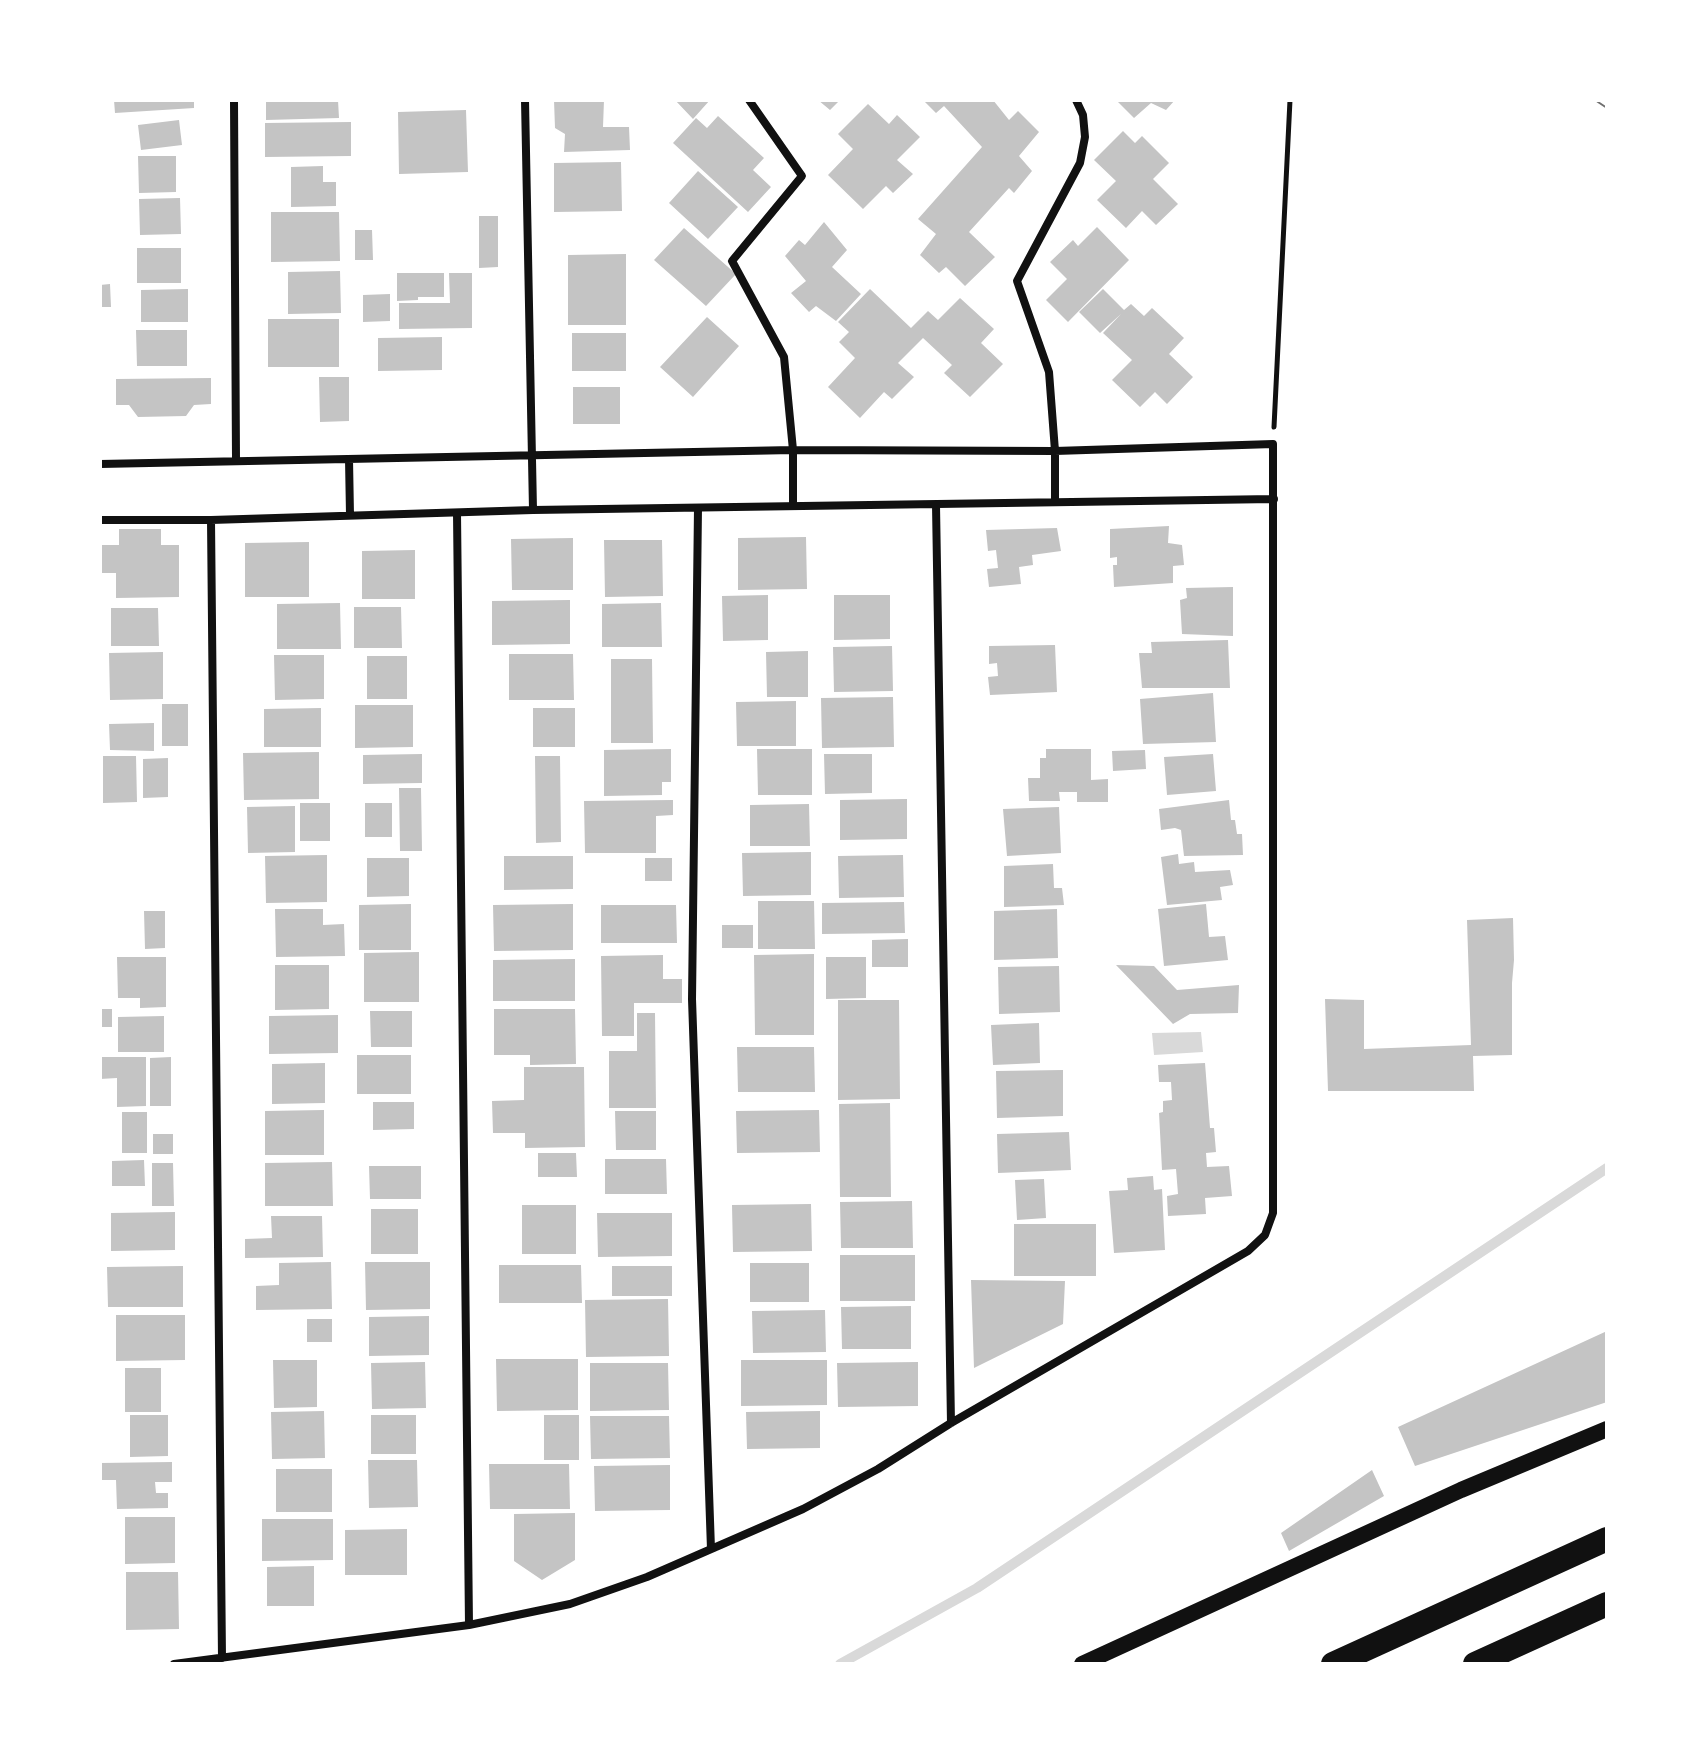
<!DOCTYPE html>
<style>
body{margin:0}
#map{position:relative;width:1707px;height:1764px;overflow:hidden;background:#fff;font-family:Montserrat,sans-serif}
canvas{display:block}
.frame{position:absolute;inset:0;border:102px solid #fff;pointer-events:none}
</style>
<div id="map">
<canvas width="1707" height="1764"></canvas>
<div class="frame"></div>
</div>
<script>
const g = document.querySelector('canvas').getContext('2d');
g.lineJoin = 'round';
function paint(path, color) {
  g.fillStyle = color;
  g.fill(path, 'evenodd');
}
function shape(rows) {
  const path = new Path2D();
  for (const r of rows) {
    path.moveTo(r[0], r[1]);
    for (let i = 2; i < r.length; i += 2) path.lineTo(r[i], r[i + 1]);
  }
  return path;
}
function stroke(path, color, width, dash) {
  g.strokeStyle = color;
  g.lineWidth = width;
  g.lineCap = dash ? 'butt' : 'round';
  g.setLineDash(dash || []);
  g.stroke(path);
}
paint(shape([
 [1201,1032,1203,1052,1154,1055,1152,1033]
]), '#d9d9d9');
stroke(shape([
 [840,1664,977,1588,1607,1168]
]), '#d9d9d9', 10);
paint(shape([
 [114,100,194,100,194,108,115,113],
 [266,100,338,100,339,118,266,120],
 [554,100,604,100,603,127,629,127,630,150,564,152,565,134,555,128],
 [675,100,710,100,693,119],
 [818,100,840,100,830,110],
 [923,100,993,100,1009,120,1018,111,1039,132,1019,156,1032,171,1014,193,1009,188,969,232,995,257,965,286,946,267,939,273,920,255,936,234,918,219,982,147,944,106,936,113],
 [1116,100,1175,100,1166,110,1151,103,1134,118],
 [868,104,889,124,897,115,920,137,897,160,913,174,893,193,886,186,863,209,828,175,853,149,838,134],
 [466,110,468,172,399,174,398,112],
 [718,116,764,158,753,170,771,187,748,212,673,143,696,118,707,128],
 [179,120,182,145,141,150,138,125],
 [351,122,351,156,265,157,265,123],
 [1123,131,1135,143,1142,136,1169,163,1153,179,1178,204,1156,225,1142,211,1126,228,1097,200,1116,181,1094,160],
 [138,156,176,156,176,192,139,193],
 [621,162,622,211,554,212,554,163],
 [323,166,323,182,336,182,336,206,291,207,291,167],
 [698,171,738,207,708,239,669,203],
 [180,198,181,234,140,235,139,199],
 [271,212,339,212,340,261,271,262],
 [479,216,498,216,498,267,479,268],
 [824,222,847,250,832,267,861,294,836,321,816,306,809,312,791,293,806,281,785,256,799,240,805,245],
 [1097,227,1129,260,1068,322,1046,300,1067,279,1050,262,1073,240,1078,246],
 [684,228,736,274,706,306,654,260],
 [355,230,372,230,373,260,355,260],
 [137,248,181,248,181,283,137,283],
 [626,254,626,325,568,325,568,255],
 [340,271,341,313,288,314,288,272],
 [397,273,444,273,444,297,418,297,418,300,397,301],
 [449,273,472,273,472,328,399,329,399,303,450,303],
 [110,284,111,307,100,307,100,285],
 [188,289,188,322,141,322,141,290],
 [870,289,911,328,928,311,938,320,960,298,994,329,981,343,1003,364,970,397,944,373,952,365,923,338,898,363,914,377,892,399,884,392,860,418,828,387,855,358,839,342,849,332,838,322],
 [1103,289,1124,310,1131,304,1144,316,1152,308,1184,338,1169,354,1193,377,1167,404,1155,392,1140,407,1112,380,1132,360,1103,333,1121,314,1100,333,1079,312],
 [390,294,390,321,363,322,363,295],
 [707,317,739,346,693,397,660,367],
 [268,319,339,319,339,367,268,367],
 [136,330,187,330,187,366,137,366],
 [572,333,626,333,626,371,572,371],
 [442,337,442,370,378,371,378,338],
 [319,377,349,377,349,421,320,422],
 [211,378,211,404,194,405,186,416,138,417,129,405,116,405,116,379],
 [573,387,620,387,620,424,573,424],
 [1169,526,1168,543,1182,545,1184,565,1173,566,1173,583,1114,587,1113,565,1117,565,1117,557,1110,558,1110,529],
 [1057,528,1061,551,1032,555,1033,565,1019,567,1021,584,989,587,987,569,998,568,996,550,988,551,986,530],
 [119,529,161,529,161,545,179,545,179,597,116,598,116,573,100,573,100,545,119,545],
 [806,537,807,589,738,590,738,538],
 [573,538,573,590,512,590,511,539],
 [604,540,662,540,663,596,605,597],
 [309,542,309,597,245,597,245,543],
 [415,550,415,599,362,599,362,551],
 [1233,587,1233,636,1182,634,1180,600,1187,598,1186,588],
 [768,595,768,640,723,641,722,596],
 [834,595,890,595,890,639,834,640],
 [570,600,570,644,492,645,492,601],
 [340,603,341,649,277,649,277,604],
 [661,603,662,647,602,647,602,604],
 [354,607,401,607,402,648,354,648],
 [111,608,158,608,159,646,111,646],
 [1228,640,1230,688,1142,688,1139,653,1152,653,1151,642],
 [1055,645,1057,692,990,695,988,677,998,676,997,663,989,664,989,646],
 [892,646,893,691,834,692,833,647],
 [808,651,808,697,767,697,766,652],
 [163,652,163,699,110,700,109,653],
 [509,654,573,654,574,700,509,700],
 [274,655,324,655,324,699,275,700],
 [367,656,407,656,407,699,367,699],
 [611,659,652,659,653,743,611,743],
 [1213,693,1216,742,1143,744,1140,699],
 [893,697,894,747,822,748,821,698],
 [796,701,796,746,737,746,736,702],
 [162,704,188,704,188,746,162,746],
 [355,705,413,705,413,747,355,748],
 [321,708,321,747,264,747,264,709],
 [533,708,575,708,575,747,533,747],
 [154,723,154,751,110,750,109,724],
 [671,749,671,782,662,782,662,795,604,796,604,750],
 [757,749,812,749,812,795,758,795],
 [1046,749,1091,749,1091,780,1108,779,1108,802,1077,802,1077,792,1059,792,1060,801,1029,801,1028,778,1040,778,1040,758,1046,758],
 [1145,750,1146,769,1113,771,1112,751],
 [319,752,319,799,244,800,243,753],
 [422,754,422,783,363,784,363,755],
 [824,754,872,754,872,793,825,794],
 [1213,754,1216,791,1167,795,1164,757],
 [103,756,136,756,137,802,103,803],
 [535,756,560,756,561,842,536,843],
 [168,758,168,797,143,798,143,759],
 [399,788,421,788,422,851,400,851],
 [907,799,907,839,840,840,840,800],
 [673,800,673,815,656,816,656,853,585,853,584,801],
 [1229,800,1231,820,1235,820,1237,834,1242,834,1243,855,1184,856,1181,830,1175,828,1161,830,1159,809],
 [300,803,330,803,330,841,300,841],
 [365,803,392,803,392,837,365,837],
 [809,804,810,846,750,846,750,805],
 [295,806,295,852,248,853,247,807],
 [1059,807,1061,853,1007,856,1003,809],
 [811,852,811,895,743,896,742,853],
 [1178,854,1179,864,1194,862,1195,872,1230,870,1233,885,1220,887,1222,900,1167,905,1161,857],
 [327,855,327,902,266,903,265,856],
 [903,855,904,897,839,898,838,856],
 [504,856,573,856,573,889,504,890],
 [367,858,409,858,409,896,367,897],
 [645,858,672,858,672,881,645,881],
 [1053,864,1054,888,1062,888,1064,905,1004,907,1004,866],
 [758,901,814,901,815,949,758,949],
 [904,902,905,933,822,934,822,903],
 [411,904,411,950,359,950,359,905],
 [573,904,573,950,494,951,493,905],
 [1206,904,1209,937,1225,936,1228,960,1164,966,1158,909],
 [601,905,676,905,677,943,601,943],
 [275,909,323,909,323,925,344,924,345,956,276,957],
 [1057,909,1058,958,994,960,994,911],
 [144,911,165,911,165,948,145,949],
 [1513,918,1514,960,1512,983,1512,1055,1473,1056,1474,1091,1328,1091,1325,999,1364,1000,1364,1049,1471,1045,1467,920],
 [722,925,753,925,753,948,722,948],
 [908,939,908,967,872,967,872,940],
 [419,952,419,1002,364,1002,364,953],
 [814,954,814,1035,755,1035,754,955],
 [663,955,663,979,682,979,682,1003,634,1003,634,1036,602,1036,601,956],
 [117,957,166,957,166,1007,140,1008,140,998,118,998],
 [826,957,866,957,866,998,826,999],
 [575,959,575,1001,493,1001,493,960],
 [275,965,329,965,329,1009,275,1010],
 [1116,965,1154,966,1177,990,1239,985,1238,1013,1190,1014,1173,1024],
 [1059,966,1060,1012,999,1014,998,967],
 [838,1000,899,1000,900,1099,838,1100],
 [100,1009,112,1009,112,1027,100,1027],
 [494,1009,575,1009,576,1064,530,1065,530,1055,494,1055],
 [370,1011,412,1011,412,1047,371,1047],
 [637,1013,655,1013,656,1108,609,1108,609,1051,637,1051],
 [338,1015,338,1053,269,1054,269,1016],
 [164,1016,164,1052,118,1052,118,1017],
 [1039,1023,1040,1063,993,1065,991,1025],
 [737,1047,814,1047,815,1092,738,1092],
 [357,1055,411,1055,411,1094,357,1094],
 [100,1057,146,1057,146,1106,117,1107,117,1078,100,1079],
 [171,1057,171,1106,150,1106,150,1058],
 [325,1063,325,1103,272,1104,272,1064],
 [1205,1063,1210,1128,1214,1128,1216,1152,1206,1153,1207,1167,1229,1166,1232,1196,1205,1198,1206,1214,1168,1216,1167,1196,1178,1194,1176,1169,1162,1170,1159,1113,1163,1112,1163,1101,1172,1100,1171,1082,1159,1082,1158,1065],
 [524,1067,584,1067,585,1147,525,1148,525,1133,493,1133,492,1101,524,1100],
 [1063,1070,1063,1116,997,1118,996,1071],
 [373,1102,414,1102,414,1129,373,1130],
 [890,1103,891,1197,840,1197,839,1104],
 [324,1110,324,1155,265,1155,265,1111],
 [819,1110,820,1152,737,1153,736,1111],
 [615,1111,656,1111,656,1150,616,1150],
 [122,1112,147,1112,147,1153,122,1153],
 [1069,1132,1071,1170,998,1173,997,1134],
 [153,1134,173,1134,173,1154,153,1154],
 [538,1153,576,1153,577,1177,538,1177],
 [605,1159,666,1159,667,1194,605,1194],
 [144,1160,145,1186,112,1186,112,1161],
 [332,1162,333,1206,265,1206,265,1163],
 [152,1163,173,1163,174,1206,152,1206],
 [369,1166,421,1166,421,1199,370,1199],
 [1153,1176,1154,1190,1162,1189,1165,1250,1114,1253,1109,1191,1128,1190,1127,1178],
 [1044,1179,1046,1218,1017,1220,1015,1180],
 [912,1201,913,1248,841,1248,840,1202],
 [811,1204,812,1251,733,1252,732,1205],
 [522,1205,576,1205,576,1254,522,1254],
 [371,1209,418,1209,418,1254,371,1254],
 [175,1212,175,1250,111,1251,111,1213],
 [597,1213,672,1213,672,1256,598,1257],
 [271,1216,322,1216,323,1257,245,1258,245,1239,272,1238],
 [1014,1224,1096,1224,1096,1276,1014,1276],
 [840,1255,915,1255,915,1301,840,1301],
 [331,1262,332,1309,256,1310,256,1286,279,1285,279,1263],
 [365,1262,430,1262,430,1309,366,1310],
 [750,1263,809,1263,809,1302,750,1302],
 [499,1265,581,1265,582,1303,499,1303],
 [183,1266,183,1307,108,1307,107,1267],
 [612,1266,672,1266,672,1296,612,1296],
 [971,1280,1065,1281,1063,1324,974,1368],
 [668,1299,669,1356,586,1357,585,1300],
 [911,1306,911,1349,842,1349,841,1307],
 [825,1310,826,1352,753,1353,752,1311],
 [116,1315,185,1315,185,1360,116,1361],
 [429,1316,429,1355,369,1356,369,1317],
 [307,1319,332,1319,332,1342,307,1342],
 [1607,1331,1607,1402,1415,1466,1398,1427],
 [496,1359,578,1359,578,1410,497,1411],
 [273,1360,317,1360,317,1407,274,1408],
 [741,1360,827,1360,827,1405,741,1406],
 [425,1362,426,1408,372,1409,371,1363],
 [918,1362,918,1406,838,1407,837,1363],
 [590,1363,668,1363,669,1410,590,1411],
 [125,1368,161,1368,161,1412,125,1412],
 [324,1411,325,1458,272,1459,271,1412],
 [820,1411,820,1448,747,1449,746,1412],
 [130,1415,168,1415,168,1456,130,1457],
 [371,1415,416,1415,416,1454,371,1454],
 [544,1415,579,1415,579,1460,544,1460],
 [590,1416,669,1416,670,1458,591,1459],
 [368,1460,417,1460,418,1507,369,1508],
 [172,1462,172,1482,155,1482,156,1493,168,1493,168,1508,117,1509,116,1480,100,1480,100,1463],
 [489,1464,569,1464,570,1509,490,1509],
 [670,1465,670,1510,595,1511,594,1466],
 [276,1469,332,1469,332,1512,276,1512],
 [1372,1470,1384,1496,1289,1551,1281,1533],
 [575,1513,575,1560,542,1580,514,1561,514,1514],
 [125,1517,175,1517,175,1563,125,1564],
 [262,1519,333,1519,333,1560,262,1561],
 [407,1529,407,1575,345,1575,345,1530],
 [314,1566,314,1606,267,1606,267,1567],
 [126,1572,178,1572,179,1629,126,1630]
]), '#c4c4c4');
stroke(shape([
 [1274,427,1290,100]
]), '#111', 5);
stroke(shape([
 [234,100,236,460],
 [525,100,533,510],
 [749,100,802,176,732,261,784,357,793,450,793,505],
 [349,459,350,515],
 [100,464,793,450,1055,451,1273,444,1273,1213,1265,1235,1248,1251,951,1423,878,1469,803,1509,647,1577,570,1604,469,1625,174,1664],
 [1055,502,1055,451,1049,372,1017,281,1080,163,1085,137,1083,115,1076,100],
 [936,505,951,1423],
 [698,508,692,999,711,1549],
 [457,513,469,1625],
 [100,520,211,520,533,510,1274,499],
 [211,520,222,1658]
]), '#111', 8);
stroke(shape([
 [1082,1664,1461,1490,1607,1429]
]), '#111', 16);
stroke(shape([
 [1333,1664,1607,1539],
 [1475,1664,1607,1604]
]), '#111', 24);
stroke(shape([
 [1595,100,1607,108]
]), '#707070', 2);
</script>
